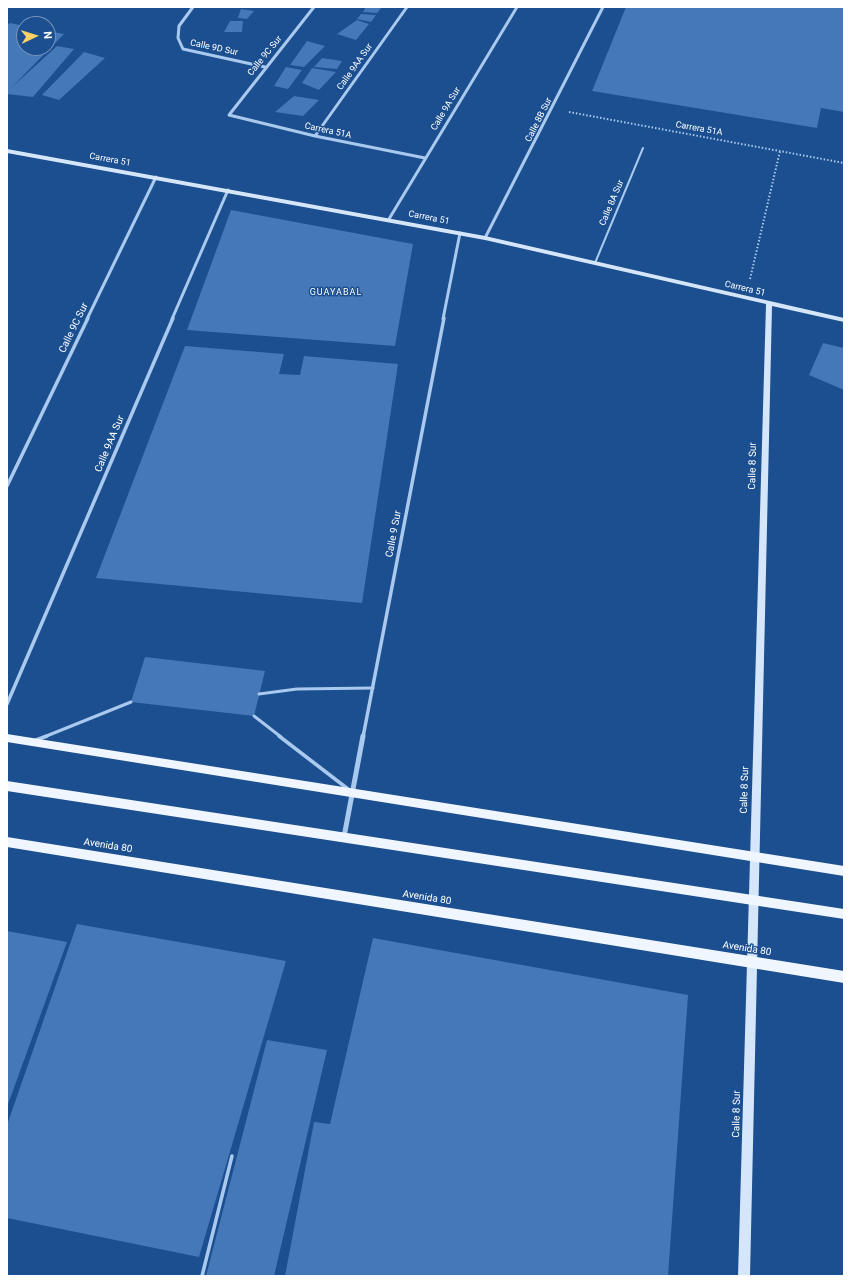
<!DOCTYPE html>
<style>
body{margin:0}
#map{position:relative;width:851px;height:1283px;overflow:hidden;background:#1b4f8f;font-family:Roboto,sans-serif}
canvas{display:block}
.frame{position:absolute;inset:0;border:8px solid #fff;pointer-events:none}
.north{position:absolute;left:16px;top:16px;width:40px;height:40px;box-sizing:border-box;background:#1b4f8f;border:1px solid #7695bc;border-radius:50%;rotate:86deg;font-size:11px;font-weight:700;line-height:16px;text-align:center;color:#fff}
.north::after{content:'';display:block;margin:auto;width:14px;height:18px;background:#ffd166;clip-path:polygon(50% 0,100% 100%,50% 72%,0 100%)}
</style>
<div id="map">
<canvas width="851" height="1283"></canvas>
<div class="frame"></div>
<div class="north">N</div>
</div>
<script>
const g = document.querySelector('canvas').getContext('2d');
g.lineJoin = 'round';
function paint(path, color) {
  g.fillStyle = color;
  g.fill(path, 'evenodd');
}
function shape(rows) {
  const path = new Path2D();
  for (const r of rows) {
    path.moveTo(r[0], r[1]);
    for (let i = 2; i < r.length; i += 2) path.lineTo(r[i], r[i + 1]);
  }
  return path;
}
function stroke(path, color, width, dash) {
  g.strokeStyle = color;
  g.lineWidth = width;
  g.lineCap = dash ? 'butt' : 'round';
  g.setLineDash(dash || []);
  g.stroke(path);
}
function label(font, color, halo, rows, align = 'center') {
  g.font = font + ' Roboto,sans-serif';
  g.lineWidth = 3;
  g.setLineDash([]);
  g.textBaseline = 'middle';
  g.strokeStyle = halo;
  g.fillStyle = color;
  for (const [text, x, y, turn = 0] of rows) {
    g.save();
    g.translate(x, y);
    g.rotate((+turn || 0) * Math.PI / 180);
    g.textAlign = isNaN(turn) ? turn : align;
    if (halo) g.strokeText(text, 0, 0);
    g.fillText(text, 0, 0);
    g.restore();
  }
}
paint(shape([
 [366,7,382,7,377,13,363,12],
 [626,7,844,7,844,112,821,108,817,128,592,91],
 [241,9,254,11,247,19,238,18],
 [361,14,376,15,371,22,357,19],
 [357,20,369,24,356,40,337,34],
 [230,21,243,21,242,32,224,32],
 [10,23,24,26,24,48,48,48,48,31,64,34,11,88,57,46,74,49,33,97,7,94,7,25],
 [307,41,325,46,304,67,290,65],
 [84,52,105,58,59,100,42,95],
 [322,58,342,61,337,69,314,67],
 [286,67,302,70,288,89,274,86],
 [312,68,336,72,319,90,302,83],
 [294,96,319,100,303,116,275,112],
 [231,210,413,244,395,346,187,330],
 [823,343,844,348,844,390,809,375],
 [185,346,284,354,279,374,300,375,304,356,398,364,362,603,96,578],
 [145,657,265,671,254,716,131,702],
 [77,924,286,961,199,1257,7,1218,7,1125],
 [7,931,67,942,7,1107],
 [373,938,688,995,668,1276,285,1276,314,1122,330,1124],
 [267,1040,327,1050,274,1276,206,1276]
]), '#4478b7');
stroke(shape([
 [569,112,844,163],
 [750,279,780,151]
]), '#a9c9ee', 2, [1.5, 2]);
stroke(shape([
 [595,263,643,148]
]), '#a9c9ee', 2);
stroke(shape([
 [259,694,297,689,373,688],
 [254,716,281,737],
 [44,737,131,702]
]), '#a9c9ee', 3);
stroke(shape([
 [279,736,348,789],
 [36,740,47,736],
 [202,1276,232,1156]
]), '#a9c9ee', 3.5);
stroke(shape([
 [193,7,179,26,178,38,183,49,265,67],
 [314,7,229,115,315,136,425,158],
 [315,136,407,7],
 [389,219,517,7],
 [485,238,603,7],
 [87,319,156,177],
 [172,319,228,190],
 [443,319,460,233]
]), '#a9c9ee', 3);
stroke(shape([
 [7,486,88,318],
 [7,704,173,318],
 [363,737,444,318]
]), '#a9c9ee', 3.5);
stroke(shape([
 [344,837,363,736]
]), '#a9c9ee', 5);
paint(shape([
 [7,149,485,236,844,318,844,322,772,306,750,1276,738,1276,766,304,485,240,7,153,7,149]
]), '#d6e6fa');
paint(shape([
 [7,734,844,866,844,876,7,742,7,734],
 [7,781,844,909,844,919,7,791,7,781],
 [7,837,844,971,844,983,7,847,7,837]
]), '#f0f6ff');
label('9px', '#fff', '#1b4f8f', [
 ["Calle 9D Sur",214,48,12],
 ["Calle 9C Sur",265,56,-51],
 ["Calle 9AA Sur",355,67,-55],
 ["Calle 9A Sur",446,109,-59],
 ["Calle 8B Sur",539,120,-63],
 ["Carrera 51A",699,129,10],
 ["Carrera 51A",328,131,12],
 ["Carrera 51",110,160,10],
 ["Calle 8A Sur",612,203,-67],
 ["Carrera 51",429,218,11],
 ["Carrera 51",745,289,13]
]);
g.letterSpacing = '1px';
label('9px', '#fff', '#1b4f8f', [
 ["GUAYABAL",336,293]
]);
g.letterSpacing = '0px';
label('10px', '#fff', '#1b4f8f', [
 ["Calle 9C Sur",74,328,-64],
 ["Calle 9AA Sur",110,444,-67],
 ["Calle 8 Sur",753,466,-89],
 ["Calle 9 Sur",394,534,-79],
 ["Calle 8 Sur",745,790,-88],
 ["Avenida 80",108,846,9],
 ["Avenida 80",427,898,9],
 ["Avenida 80",747,949,9],
 ["Calle 8 Sur",737,1114,-89]
]);
</script>
